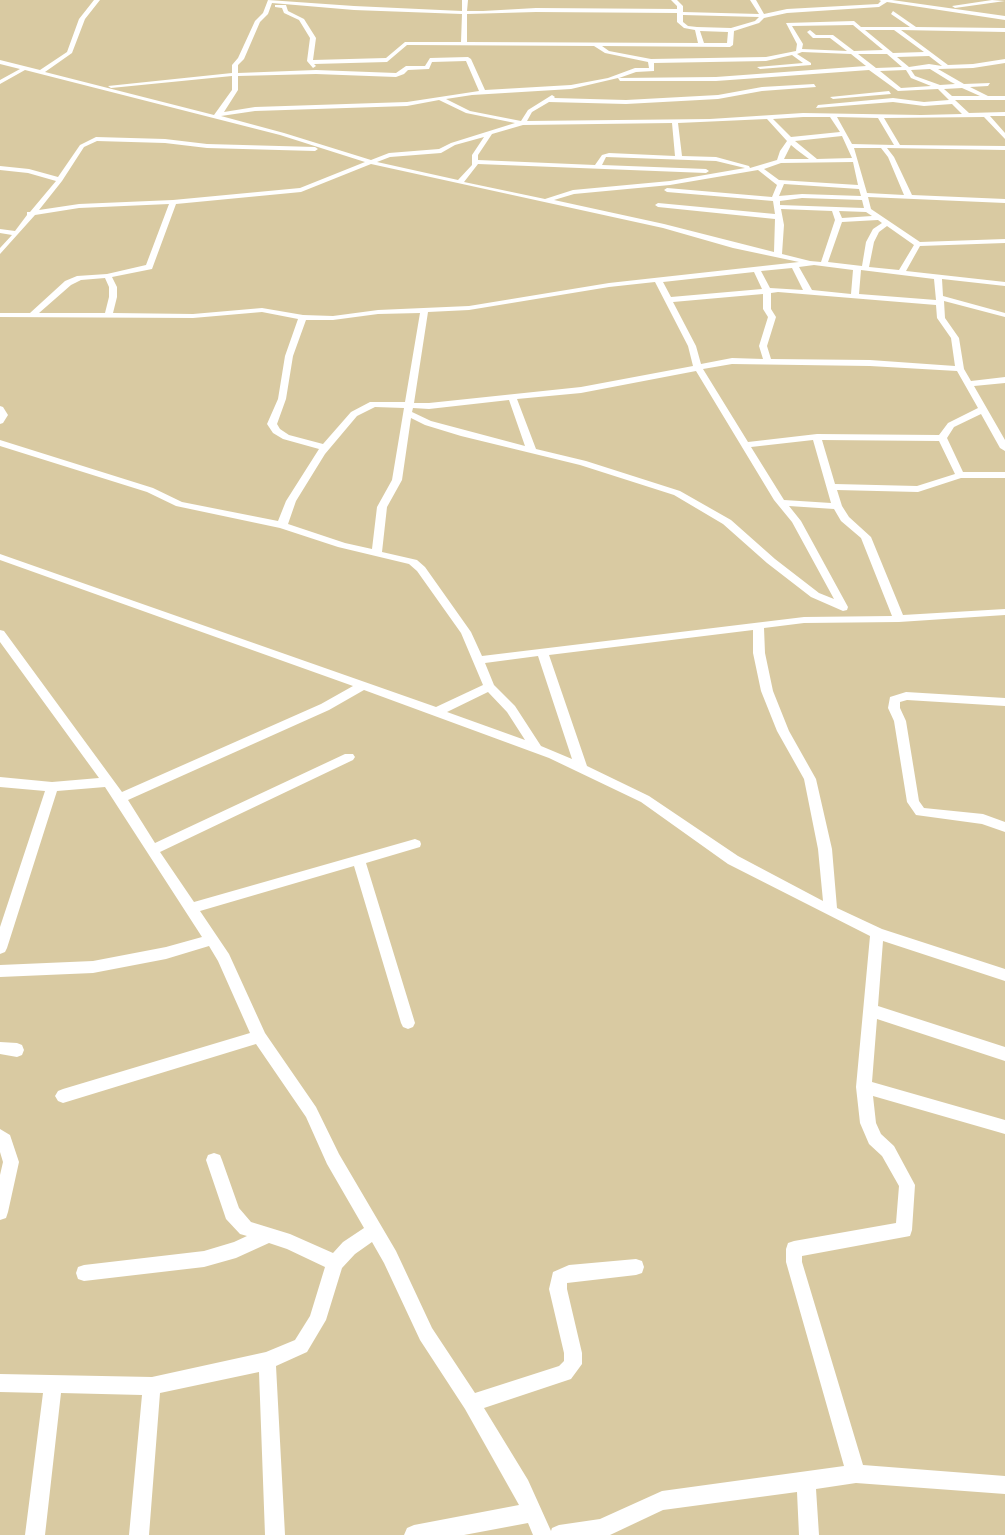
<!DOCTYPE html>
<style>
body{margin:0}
canvas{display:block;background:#d9caa2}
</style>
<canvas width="1005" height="1535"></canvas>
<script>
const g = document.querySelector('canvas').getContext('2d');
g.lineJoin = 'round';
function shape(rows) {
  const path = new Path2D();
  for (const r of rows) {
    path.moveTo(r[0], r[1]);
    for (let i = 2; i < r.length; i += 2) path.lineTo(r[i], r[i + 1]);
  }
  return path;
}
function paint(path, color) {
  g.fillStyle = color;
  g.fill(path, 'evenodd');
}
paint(shape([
 [94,0,100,0,85,19,72,53,45,72,214,115,232,90,232,76,111,88,108,86,232,73,232,65,238,58,255,21,263,13,268,0,354,6,462,11,462,0,468,0,467,11,483,11,536,8,677,9,677,6,671,0,677,0,683,6,683,12,759,14,750,0,756,0,764,14,787,9,878,4,881,1,879,0,892,0,1005,16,1005,20,887,2,879,7,787,13,764,18,759,23,734,31,733,45,730,47,602,46,609,51,651,59,766,57,796,51,797,44,786,23,854,21,861,27,910,27,891,14,893,11,916,27,1005,28,1005,32,901,30,948,65,973,64,1005,59,1005,63,973,68,938,69,964,84,990,83,988,86,970,87,988,96,1005,96,1005,100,955,100,969,113,1005,112,1005,116,990,116,1005,133,1005,139,984,117,884,118,900,145,1005,146,1005,150,887,148,894,157,912,195,1005,199,1005,203,868,197,871,209,920,242,1005,239,1005,243,920,246,906,271,1005,282,1005,286,942,279,943,296,1005,313,1005,317,944,301,945,318,959,338,964,369,971,381,1005,377,1005,383,974,386,1005,440,1005,451,1000,448,981,414,954,427,947,438,963,472,1005,472,1005,478,961,478,918,492,837,490,842,506,849,517,871,537,903,615,1005,609,1005,615,899,622,804,623,764,628,765,653,773,691,789,731,816,779,832,849,837,908,882,929,1005,969,1005,981,883,941,878,1006,1005,1047,1005,1061,877,1019,872,1082,1005,1120,1005,1134,873,1096,876,1123,881,1134,894,1146,915,1185,912,1230,910,1236,802,1256,802,1262,863,1465,1005,1476,1005,1494,856,1483,816,1489,819,1535,799,1535,797,1492,663,1510,610,1535,533,1535,528,1523,464,1535,404,1535,407,1528,414,1525,519,1505,465,1409,420,1340,384,1263,372,1242,355,1254,342,1268,326,1320,307,1352,276,1366,285,1535,265,1535,259,1372,160,1393,149,1535,129,1535,142,1395,61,1393,45,1535,25,1535,43,1393,0,1392,0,1374,152,1377,266,1352,295,1340,310,1316,325,1267,287,1249,269,1243,236,1258,204,1267,84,1281,78,1279,76,1273,78,1267,84,1265,204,1251,234,1242,247,1236,240,1234,226,1219,224,1213,206,1160,208,1155,214,1153,220,1155,222,1160,239,1208,251,1222,290,1234,333,1253,343,1242,364,1228,327,1164,306,1117,256,1044,63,1103,58,1101,55,1096,58,1091,63,1089,250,1033,218,961,209,946,166,959,93,973,0,977,0,965,93,961,166,947,202,937,105,787,57,791,7,948,5,952,0,954,0,927,45,791,0,787,0,777,52,782,99,778,0,642,0,630,4,631,122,792,321,704,353,686,0,560,0,554,436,707,483,685,461,633,417,571,409,564,338,547,280,528,176,506,147,492,0,446,0,440,153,488,182,502,278,521,286,501,319,449,283,439,273,433,267,424,278,399,285,356,298,319,262,312,193,318,0,317,0,313,30,313,65,281,77,276,107,274,146,265,169,204,79,208,35,215,0,254,0,248,12,235,0,233,0,229,15,231,27,215,27,212,30,212,56,181,28,173,0,170,0,166,29,169,58,177,80,145,96,137,165,139,207,144,315,147,318,149,315,151,207,148,165,143,97,141,84,147,62,181,39,210,79,204,173,200,300,188,365,162,280,135,25,70,0,84,0,80,20,69,0,64,0,60,40,70,67,52,79,19,94,0],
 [272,3,354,10,462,14,461,42,405,42,386,58,313,60,316,38,304,19,288,11,286,5,275,5,275,7,282,8,284,13,299,20,310,38,307,61,313,68,316,66,314,64,387,62,407,45,411,45,594,46,605,53,648,62,649,68,635,68,608,78,571,85,485,90,471,59,468,57,430,58,425,66,406,66,396,73,316,70,238,73,238,65,244,59,260,22,268,14,272,3],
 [536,12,677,13,677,22,684,28,695,30,698,43,467,42,467,14,536,12],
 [683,15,759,17,755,21,731,28,697,27,688,26,683,22,683,15],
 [853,25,883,50,854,51,833,35,816,35,810,30,807,32,813,38,830,38,847,51,802,49,803,44,792,26,853,25],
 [865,30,894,30,924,52,893,53,865,30],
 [700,31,728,32,727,43,704,43,700,31],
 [802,52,851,54,866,66,716,77,619,78,636,72,654,71,654,63,766,61,792,55,803,63,757,67,760,69,811,65,811,63,797,54,802,52],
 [858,54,887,54,902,67,876,68,858,54],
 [929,56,942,66,929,64,909,67,897,57,929,56],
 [466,61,479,91,407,102,255,107,224,112,238,90,238,76,316,74,396,77,404,74,408,70,429,69,432,62,466,61],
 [930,69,951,82,955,84,940,85,915,76,911,70,930,69],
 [869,70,898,91,938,89,949,100,924,102,893,98,818,105,816,108,893,102,924,106,952,104,962,114,921,115,803,113,710,119,527,121,532,112,549,102,626,104,718,99,762,91,816,87,814,84,762,87,718,95,626,100,554,98,555,97,552,95,528,110,521,121,470,111,446,99,472,95,571,89,618,78,620,81,716,81,869,70],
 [906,70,911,78,931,86,901,88,880,71,906,70],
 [962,88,980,96,952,96,944,89,962,88],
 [439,100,466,113,515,123,451,143,439,149,389,153,371,160,284,133,221,116,255,111,407,106,439,100],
 [803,117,830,117,840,132,791,137,773,119,803,117],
 [837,117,878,118,894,145,852,144,837,117],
 [767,119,787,141,780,151,777,160,750,168,749,166,716,157,682,156,678,123,767,119],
 [672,123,675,156,609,153,602,155,595,165,478,160,478,155,492,134,523,125,672,123],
 [842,136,852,158,817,159,795,141,842,136],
 [484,137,472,155,472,165,458,180,377,162,390,157,441,153,455,145,484,137],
 [791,145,797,150,809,159,784,159,791,145],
 [854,148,881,148,888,157,904,195,867,193,854,148],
 [606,157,716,161,745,168,670,181,573,190,545,199,464,182,478,164,706,173,709,171,706,169,602,165,606,157],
 [853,162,858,185,779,180,764,169,781,163,853,162],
 [371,164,663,228,733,248,799,262,609,283,469,306,378,310,333,316,303,315,262,308,193,314,113,313,117,297,117,287,112,277,152,269,176,204,301,192,371,164],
 [758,170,777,185,772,197,667,188,664,190,667,192,773,201,775,214,658,203,655,205,658,207,775,219,774,252,664,224,554,200,574,194,670,185,758,170],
 [784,184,859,189,861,196,802,194,779,196,784,184],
 [802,198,862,200,864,208,780,205,780,201,802,198],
 [781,209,832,211,835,220,821,262,810,261,782,254,784,225,781,209],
 [839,211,866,212,872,216,842,218,839,211],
 [878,220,882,223,873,229,866,242,862,266,828,262,842,222,878,220],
 [887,226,914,245,899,270,869,267,874,242,879,232,887,226],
 [814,265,853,270,851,294,812,290,799,267,814,265],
 [792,268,803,290,770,288,761,271,792,268],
 [861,270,934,279,936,300,859,294,861,270],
 [754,272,762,289,671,297,663,282,754,272],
 [105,278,109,287,109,297,105,313,39,313,71,285,81,280,105,278],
 [655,282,688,346,693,366,581,387,429,403,414,403,428,312,469,310,609,287,655,282],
 [778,292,936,305,937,318,951,338,955,366,870,360,771,359,767,346,776,317,771,309,771,293,778,292],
 [763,294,763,309,768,317,759,346,763,359,732,358,701,364,696,346,673,302,763,294],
 [420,313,405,402,370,402,351,412,323,444,289,435,280,429,277,424,286,399,293,356,306,320,333,320,378,314,420,313],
 [732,364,870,366,957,371,978,408,948,423,939,435,817,434,748,442,703,369,732,364],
 [696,371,774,500,792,522,834,599,819,593,775,559,731,520,680,491,586,461,536,449,517,399,581,393,696,371],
 [509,400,525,446,431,421,412,412,413,408,429,409,509,400],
 [375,407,404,408,392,480,377,507,372,549,345,543,288,524,296,501,325,454,357,416,375,407],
 [411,418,425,425,461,436,580,465,674,495,723,524,767,563,811,597,843,611,847,610,848,607,801,521,789,506,834,509,841,521,861,538,892,616,804,617,482,656,471,632,425,567,417,560,382,552,387,507,402,480,411,418],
 [813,440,831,503,784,500,751,447,813,440],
 [822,440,939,441,955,474,917,486,835,484,822,440],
 [753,630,753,653,761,691,777,731,804,779,818,849,823,901,738,856,649,796,587,766,549,655,753,630],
 [538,656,572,759,541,746,515,706,494,685,485,663,538,656],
 [364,690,549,758,641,802,728,864,870,936,856,1087,860,1123,869,1144,882,1156,899,1186,896,1223,794,1241,788,1243,786,1249,786,1262,844,1466,662,1491,600,1519,559,1525,552,1528,551,1531,528,1480,484,1408,571,1379,582,1364,582,1353,567,1289,567,1283,636,1275,642,1273,644,1267,642,1261,636,1259,569,1265,553,1272,549,1289,564,1353,564,1361,559,1366,475,1393,432,1328,396,1251,339,1154,316,1107,265,1033,229,954,200,911,354,866,401,1023,403,1027,408,1029,413,1027,415,1023,366,863,420,847,421,844,420,841,415,839,194,902,160,852,353,760,355,757,353,754,345,754,155,843,128,800,329,710,364,690],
 [488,692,507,712,525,740,447,712,488,692],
 [992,0,1005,1,955,8,952,6,992,0],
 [889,91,891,94,833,99,830,97,889,91],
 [0,406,3,407,8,415,3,423,0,424,0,406],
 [906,692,1005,698,1005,706,907,700,900,702,900,708,906,721,919,801,924,808,983,814,1005,822,1005,832,982,824,916,815,907,802,894,721,888,708,890,697,906,692],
 [0,1042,17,1043,22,1045,24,1050,22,1055,17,1057,0,1054,0,1042],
 [0,1129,10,1135,19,1162,8,1212,6,1218,0,1220,0,1175,3,1162,0,1152,0,1129]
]), '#fff');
</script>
